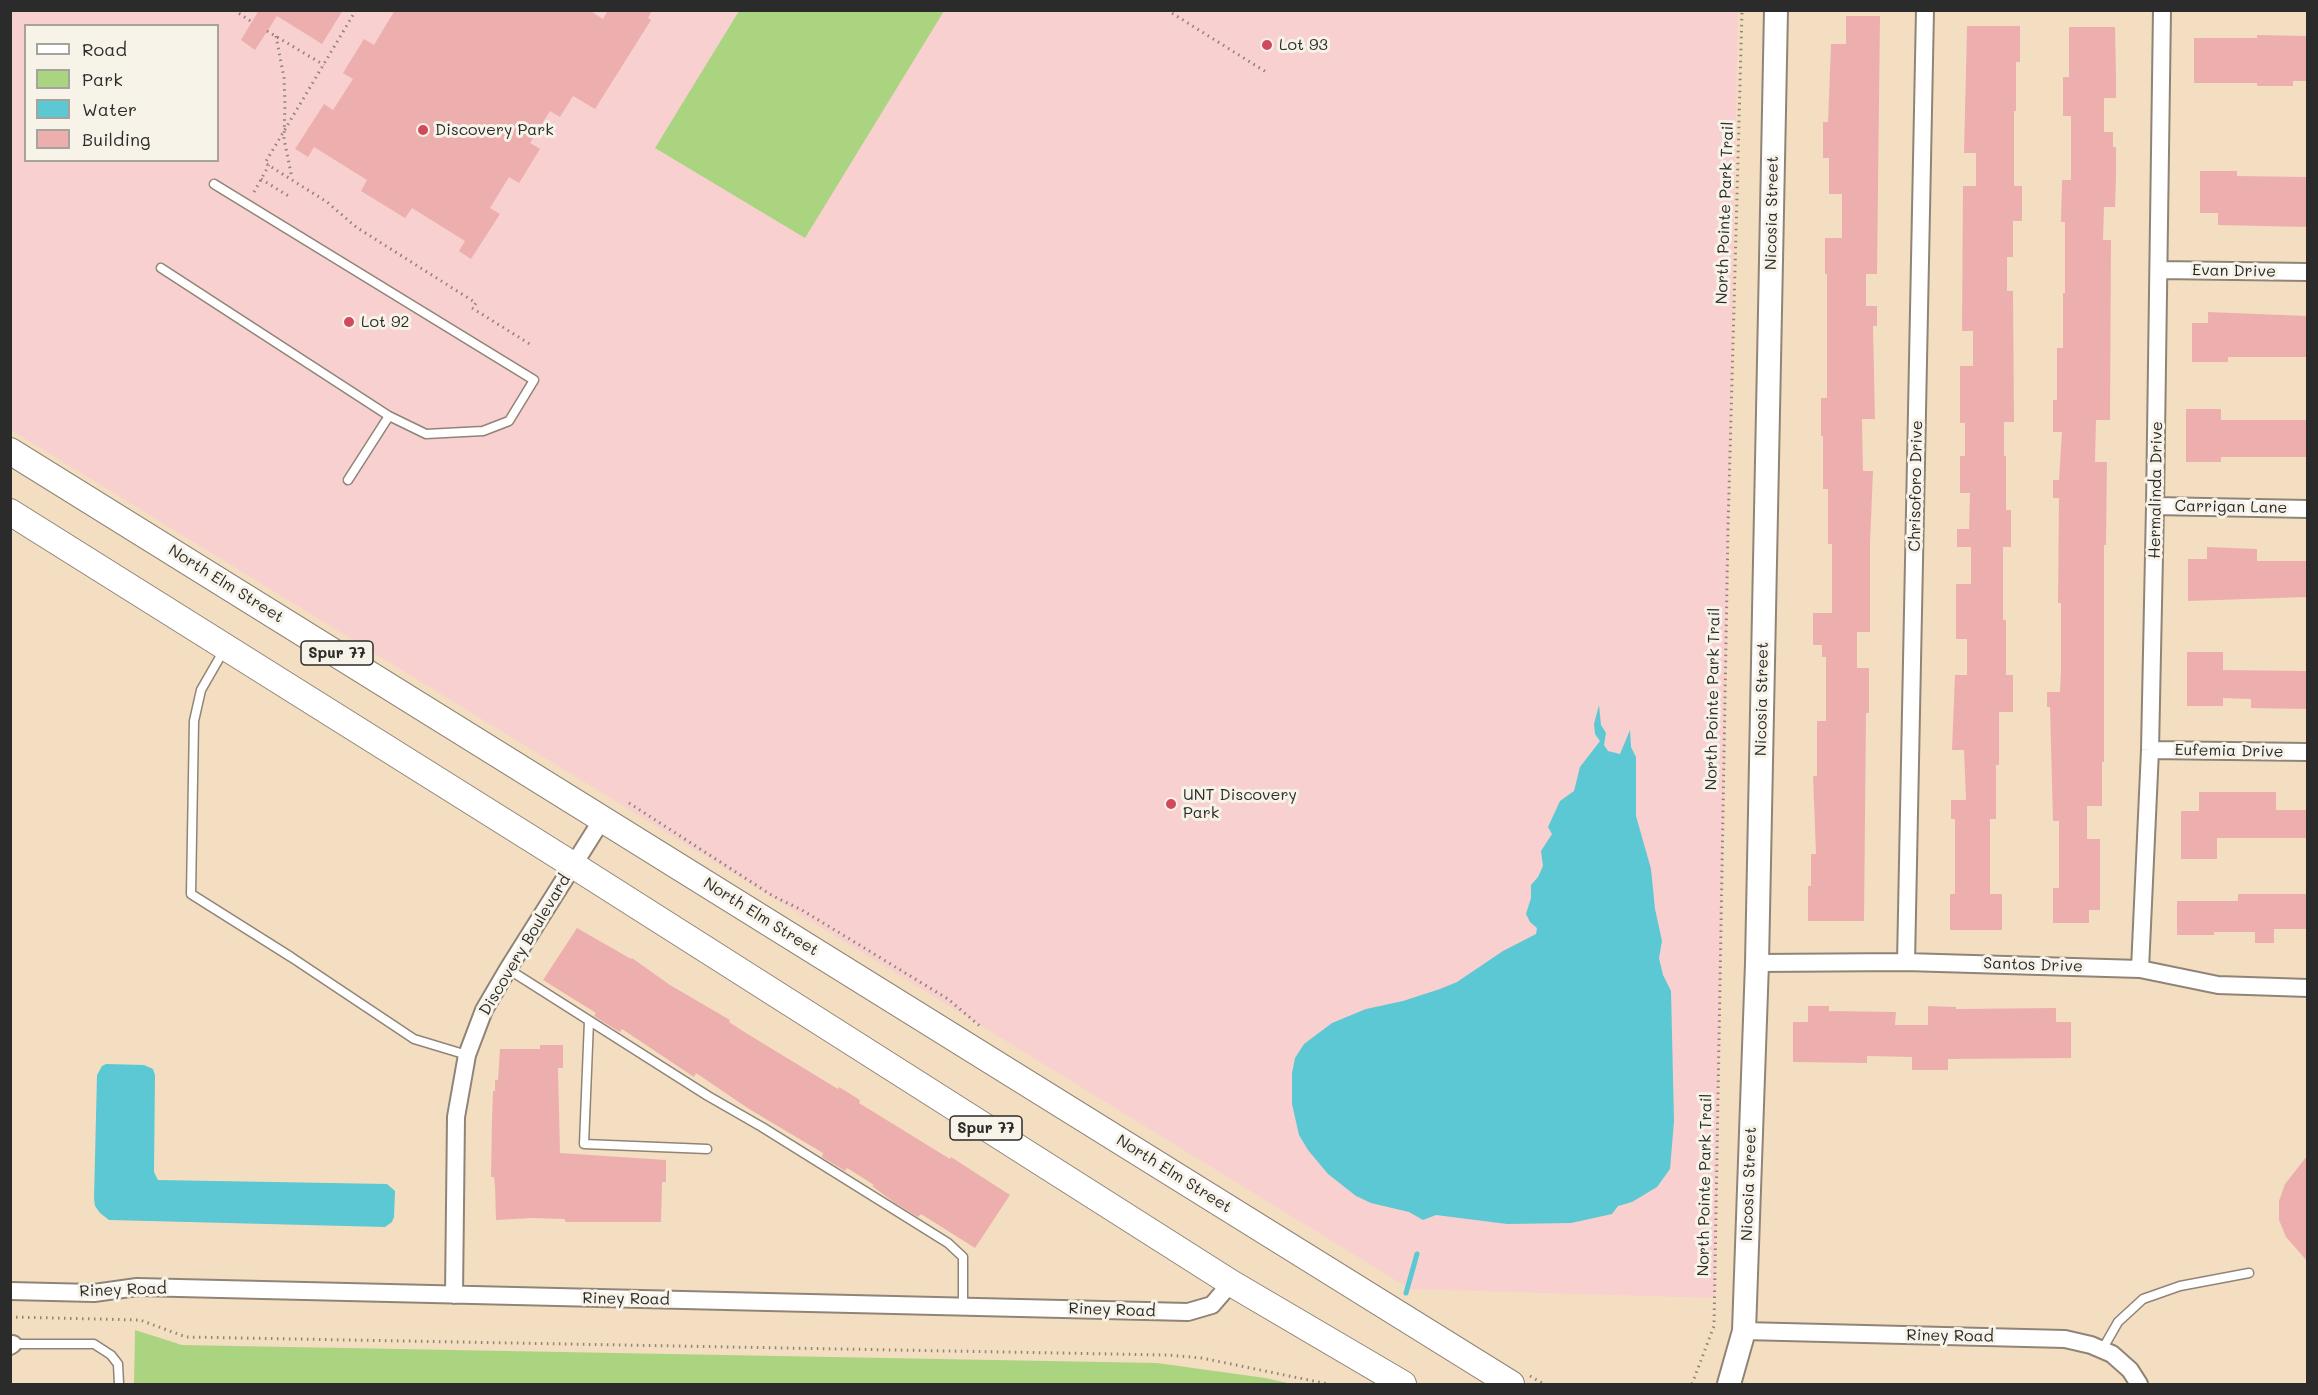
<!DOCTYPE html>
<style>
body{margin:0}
#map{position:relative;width:2318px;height:1395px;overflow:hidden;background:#f4dec1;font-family:Mali,sans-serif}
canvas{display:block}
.frame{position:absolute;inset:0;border:12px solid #2b2b2b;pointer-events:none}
.legend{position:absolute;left:24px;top:24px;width:195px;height:138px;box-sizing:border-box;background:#f7f3e8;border:2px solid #a5a39c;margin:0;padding:8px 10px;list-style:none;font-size:18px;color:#2b2b2b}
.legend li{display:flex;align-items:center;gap:12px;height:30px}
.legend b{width:30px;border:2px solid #a5a39c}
</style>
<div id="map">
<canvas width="2318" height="1395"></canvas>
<div class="frame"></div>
<ul class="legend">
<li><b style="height:8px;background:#fff"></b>Road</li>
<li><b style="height:16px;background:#abd480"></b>Park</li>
<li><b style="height:16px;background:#5cc8d3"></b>Water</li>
<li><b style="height:16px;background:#edafae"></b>Building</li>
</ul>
</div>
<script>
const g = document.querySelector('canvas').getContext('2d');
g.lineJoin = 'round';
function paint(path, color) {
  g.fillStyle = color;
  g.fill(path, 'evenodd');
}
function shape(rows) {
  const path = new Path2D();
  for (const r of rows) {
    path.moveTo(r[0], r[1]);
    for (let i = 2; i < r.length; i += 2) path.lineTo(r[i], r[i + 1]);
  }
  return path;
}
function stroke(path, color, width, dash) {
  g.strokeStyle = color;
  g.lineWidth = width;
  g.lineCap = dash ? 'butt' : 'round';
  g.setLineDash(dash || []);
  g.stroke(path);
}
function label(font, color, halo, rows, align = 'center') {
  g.font = font + ' Mali,sans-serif';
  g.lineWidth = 6;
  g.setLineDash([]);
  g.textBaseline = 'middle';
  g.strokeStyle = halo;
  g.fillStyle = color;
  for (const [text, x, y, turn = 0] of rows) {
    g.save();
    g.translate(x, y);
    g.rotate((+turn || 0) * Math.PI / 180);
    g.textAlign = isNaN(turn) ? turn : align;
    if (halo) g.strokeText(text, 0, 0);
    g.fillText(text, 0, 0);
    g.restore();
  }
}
paint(shape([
 [10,11,1738,11,1715,1298,1410,1289,11,430],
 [26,26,218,26,218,160,26,160]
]), '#f7d0cf');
paint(shape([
 [739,11,944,11,805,238,655,148],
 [135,1330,182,1345,1157,1363,1265,1378,1292,1384,134,1384]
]), '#abd480');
paint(shape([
 [1599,705,1601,725,1606,733,1604,745,1608,751,1620,754,1630,730,1631,747,1636,757,1636,816,1651,869,1655,909,1662,941,1659,958,1663,975,1671,991,1674,1121,1670,1169,1657,1187,1632,1202,1618,1206,1612,1214,1571,1223,1507,1224,1436,1215,1423,1220,1409,1212,1371,1203,1356,1196,1328,1174,1308,1150,1299,1135,1292,1104,1292,1073,1295,1058,1304,1044,1332,1023,1366,1009,1403,1001,1440,989,1457,982,1503,951,1536,934,1537,928,1530,922,1526,914,1531,898,1531,885,1538,877,1543,866,1541,851,1552,834,1548,827,1560,801,1574,791,1580,767,1600,741,1595,734,1594,724],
 [106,1064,144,1065,153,1069,155,1075,154,1172,158,1180,387,1184,395,1191,394,1217,392,1222,385,1227,109,1220,100,1213,95,1206,94,1199,97,1075,102,1066]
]), '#5cc8d3');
stroke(shape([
 [1406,1293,1417,1254]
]), '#5cc8d3', 5);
paint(shape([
 [259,10,343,10,322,44,277,16,255,50,241,40],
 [395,10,589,10,603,19,608,10,652,10,648,18,651,20,595,109,573,96,560,117,550,111,530,143,540,149,519,183,509,177,490,208,500,214,471,259,459,251,465,241,412,208,405,218,361,191,367,180,314,147,308,157,295,149,324,104,333,110,353,79,343,73,364,39,374,45],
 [1846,16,1880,16,1877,274,1866,274,1866,306,1877,306,1877,326,1873,326,1875,419,1862,419,1863,471,1873,471,1870,544,1870,632,1857,632,1857,668,1869,668,1869,713,1866,713,1864,921,1808,921,1808,886,1811,886,1811,854,1816,854,1813,776,1817,776,1817,721,1826,721,1826,657,1822,657,1822,645,1813,645,1813,613,1832,613,1832,544,1828,544,1828,489,1823,489,1823,436,1821,436,1821,398,1827,398,1827,274,1825,274,1825,238,1842,238,1842,194,1829,194,1829,158,1823,158,1823,122,1828,122,1831,44,1846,44],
 [1967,26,2020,26,2020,62,2016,62,2016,111,2014,111,2014,186,2022,186,2022,221,2013,221,2013,257,2007,257,2007,291,2013,291,2014,422,2004,422,2004,456,2006,456,2006,510,2011,510,2011,547,2003,547,2003,620,2006,620,2006,675,2013,675,2013,712,1999,712,1999,765,1996,765,1996,819,1990,819,1990,894,2002,894,2002,930,1950,930,1950,894,1955,894,1955,819,1951,819,1951,800,1966,800,1964,750,1952,750,1955,675,1967,675,1967,639,1956,639,1956,584,1971,584,1971,547,1957,547,1957,529,1969,529,1970,493,1960,493,1960,456,1965,456,1965,423,1960,423,1960,366,1973,366,1973,331,1962,331,1963,186,1976,186,1976,153,1964,153],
 [2069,27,2115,27,2116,77,2116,98,2104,98,2104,132,2113,132,2113,147,2116,147,2116,176,2115,207,2104,207,2103,240,2111,240,2110,420,2096,420,2095,462,2107,462,2106,545,2104,545,2104,762,2102,762,2102,806,2087,806,2087,839,2100,839,2100,910,2089,910,2089,923,2053,923,2053,888,2059,888,2059,821,2053,821,2050,707,2047,707,2047,692,2060,692,2061,671,2061,603,2058,603,2059,498,2053,498,2053,480,2059,480,2062,432,2053,432,2053,400,2057,400,2057,348,2063,348,2063,293,2065,293,2065,222,2061,222,2062,180,2071,180,2071,116,2063,116,2063,77,2069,77],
 [2257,35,2307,36,2307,81,2293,81,2293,86,2257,86,2257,83,2194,83,2194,38,2257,38],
 [2200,171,2237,171,2237,176,2307,177,2307,227,2218,225,2218,213,2200,213],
 [2208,312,2307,316,2307,357,2228,357,2228,362,2192,362,2192,323,2208,323],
 [2186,409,2221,409,2221,420,2307,420,2307,457,2221,457,2221,462,2186,462],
 [2207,547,2257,549,2257,561,2307,561,2307,597,2188,601,2188,559,2207,559],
 [2187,652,2223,652,2223,670,2307,671,2307,709,2251,708,2251,699,2223,698,2223,706,2187,706],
 [2199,792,2276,792,2276,810,2307,810,2307,838,2217,838,2217,859,2181,859,2181,811,2199,811],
 [2238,894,2307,894,2307,929,2274,929,2274,943,2255,943,2255,932,2214,932,2214,935,2177,935,2177,901,2238,901],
 [577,928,631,959,632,958,670,985,730,1020,729,1022,746,1033,838,1089,839,1087,860,1100,859,1103,950,1159,951,1157,1010,1195,975,1248,921,1214,918,1217,895,1203,872,1186,874,1185,847,1168,845,1171,822,1157,823,1153,749,1109,696,1073,694,1077,622,1029,620,1032,618,1031,594,1016,596,1013,543,980],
 [1808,1006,1829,1006,1829,1011,1896,1012,1895,1025,1928,1025,1928,1006,1956,1007,1956,1009,2056,1008,2056,1022,2071,1022,2071,1058,1948,1059,1948,1070,1912,1070,1912,1057,1867,1056,1867,1063,1793,1062,1793,1022,1808,1022],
 [540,1045,563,1045,563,1068,558,1068,560,1153,666,1160,666,1182,662,1182,661,1222,566,1222,564,1219,532,1218,496,1220,495,1187,494,1177,491,1177,492,1120,493,1091,495,1091,495,1080,498,1080,500,1049,540,1049],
 [2307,1156,2307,1261,2286,1237,2279,1220,2279,1201,2285,1184]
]), '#edafae');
const lane = shape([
 [161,268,389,416,426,434,483,431,509,421,534,380,214,184],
 [348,480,389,416],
 [224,650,201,690,194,721,191,894,291,957,414,1039,467,1055],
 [508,969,708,1096,762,1127,948,1243,963,1257,963,1306],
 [589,1021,584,1144,707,1149],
 [13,1344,94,1344,111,1355,118,1364,119,1384],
 [2102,1350,2118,1322,2143,1299,2180,1286,2249,1273]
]);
const street = shape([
 [2160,270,2308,272],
 [2155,506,2308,509],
 [2150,750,2308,752],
 [1906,962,1925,10],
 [1757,963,1906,962,2140,969,2218,985,2308,988],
 [2140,969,2150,750,2155,506,2162,10],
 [10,1291,94,1293,137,1287,1188,1312,1212,1305,1231,1283],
 [454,1295,456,1117,467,1055,484,1010,508,969,603,818],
 [1744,1331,2065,1339,2091,1345,2112,1354,2130,1370,2139,1384],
 [10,1346,13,1344]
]);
const secondary = shape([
 [1729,1384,1744,1331,1757,963,1776,10]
]);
const primary = shape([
 [10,451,1511,1384],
 [10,512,573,865,1231,1283,1403,1384]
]);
stroke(lane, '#908476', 11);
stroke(street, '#908476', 20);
stroke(secondary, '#908476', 26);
stroke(primary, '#908476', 28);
stroke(shape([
 [234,10,252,22],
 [356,10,265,163,327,202,356,227,476,303,472,308,533,346],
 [1167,10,1266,72],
 [267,31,324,65],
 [276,36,284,78,285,103,284,139,292,178],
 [261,179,290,197],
 [254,192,269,165],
 [629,803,773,896,802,910,948,999,981,1027],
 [10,1317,140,1320,186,1337,1167,1355,1202,1358,1328,1384],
 [1530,1376,1544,1384],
 [1692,1384,1714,1326,1728,529,1742,10]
]), '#908476', 3, [1.5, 4.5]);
stroke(lane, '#fff', 8);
stroke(street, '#fff', 16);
stroke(secondary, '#fff', 22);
stroke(primary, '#fff', 26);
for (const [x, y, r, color] of [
 [1267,45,6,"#d1495b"],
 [423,130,6,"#d1495b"],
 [349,322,6,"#d1495b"],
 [1171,804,6,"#d1495b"]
]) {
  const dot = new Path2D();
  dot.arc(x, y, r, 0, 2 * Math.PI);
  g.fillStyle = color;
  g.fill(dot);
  stroke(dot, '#f7f3e8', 2);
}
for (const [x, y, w] of [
 [337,653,72],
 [986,1128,72]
]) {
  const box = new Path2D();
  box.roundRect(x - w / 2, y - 12, w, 24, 4.5);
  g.fillStyle = '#f7f3e8';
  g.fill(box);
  stroke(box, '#2b2b2b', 1.5);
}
label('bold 15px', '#2b2b2b', null, [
 ["Spur 77",337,653],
 ["Spur 77",986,1128]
]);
label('16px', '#2b2b2b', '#f7f3e8', [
 ["Lot 93",1279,45],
 ["Discovery Park",435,130],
 ["Lot 92",361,322],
 ["UNT Discovery",1183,795],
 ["Park",1183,813]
], 'left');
label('16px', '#2b2b2b', '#f7f3e8', [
 ["North Pointe Park Trail",1725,213,-88],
 ["Nicosia Street",1772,213,-89],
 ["Evan Drive",2234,271,1],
 ["Chrisoforo Drive",1916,486,-89],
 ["Hermalinda Drive",2156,490,-89],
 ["Carrigan Lane",2231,507,1],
 ["North Elm Street",226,584,32],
 ["North Pointe Park Trail",1713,699,-89],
 ["Nicosia Street",1762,699,-89],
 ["Eufemia Drive",2229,751,1],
 ["North Elm Street",761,917,32],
 ["Discovery Boulevard",525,945,-59],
 ["Santos Drive",2033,965,2],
 ["North Elm Street",1174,1174,32],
 ["Nicosia Street",1749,1184,-88],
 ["North Pointe Park Trail",1705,1185,-89],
 ["Riney Road",123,1290,-2],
 ["Riney Road",626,1299,1],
 ["Riney Road",1112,1310,2],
 ["Riney Road",1950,1336,1]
]);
</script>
